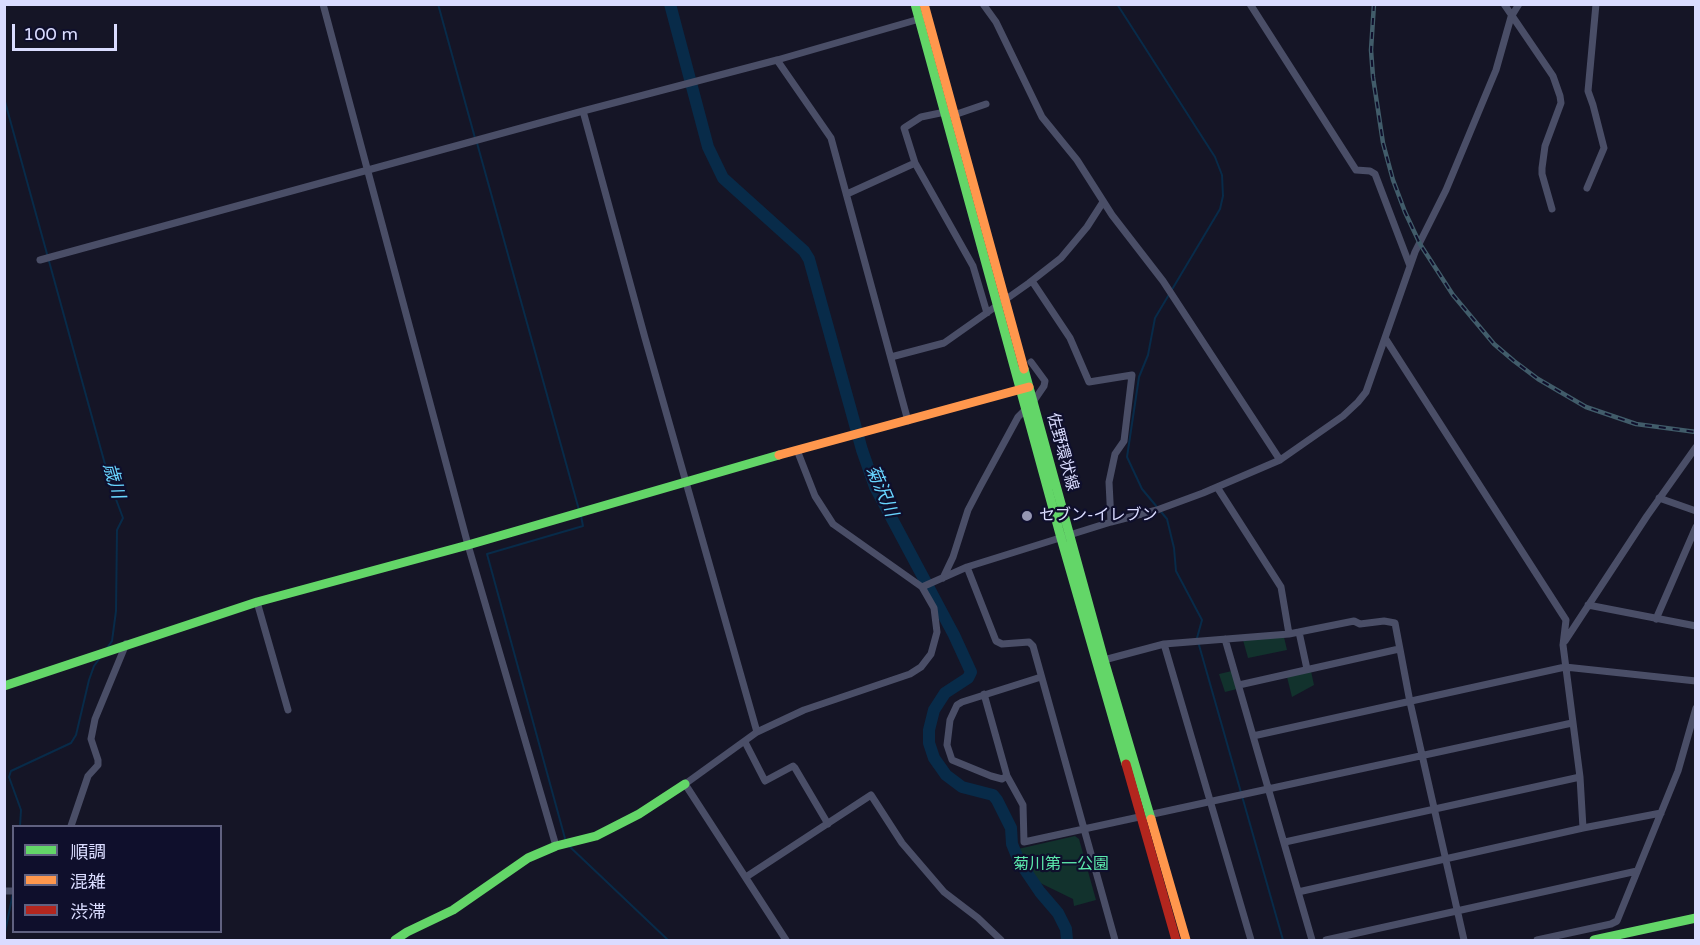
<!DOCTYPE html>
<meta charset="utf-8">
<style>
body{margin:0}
#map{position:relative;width:1700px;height:945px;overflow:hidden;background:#151526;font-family:"Varela Round","Noto Sans JP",sans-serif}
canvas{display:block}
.frame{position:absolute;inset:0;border:6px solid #dadcff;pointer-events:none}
.legend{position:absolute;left:12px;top:825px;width:210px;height:108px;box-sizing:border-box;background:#0f0f2c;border:2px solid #606180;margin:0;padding:8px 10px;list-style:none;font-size:18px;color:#dadcff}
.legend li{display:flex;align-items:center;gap:12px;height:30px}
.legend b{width:30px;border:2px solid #606180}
.scale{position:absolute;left:12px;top:24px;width:105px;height:27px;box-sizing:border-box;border:3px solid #dadcff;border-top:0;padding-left:8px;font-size:18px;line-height:21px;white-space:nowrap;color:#dadcff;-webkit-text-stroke:4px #0f0f2c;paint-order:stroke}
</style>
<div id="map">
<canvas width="1700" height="945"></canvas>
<div class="frame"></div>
<ul class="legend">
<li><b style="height:8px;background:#63d668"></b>順調</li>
<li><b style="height:8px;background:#ff974d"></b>混雑</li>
<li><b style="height:8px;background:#b3261e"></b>渋滞</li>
</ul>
<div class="scale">100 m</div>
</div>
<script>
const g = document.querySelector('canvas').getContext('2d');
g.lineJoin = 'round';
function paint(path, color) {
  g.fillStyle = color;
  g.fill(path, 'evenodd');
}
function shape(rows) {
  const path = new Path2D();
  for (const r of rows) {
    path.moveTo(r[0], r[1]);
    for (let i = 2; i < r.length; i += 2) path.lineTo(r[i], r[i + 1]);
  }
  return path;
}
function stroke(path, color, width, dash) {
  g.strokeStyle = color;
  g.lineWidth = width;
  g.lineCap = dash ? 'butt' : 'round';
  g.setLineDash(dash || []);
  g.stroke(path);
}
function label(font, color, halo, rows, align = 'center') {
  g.font = font + ' "Varela Round","Noto Sans JP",sans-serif';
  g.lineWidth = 4.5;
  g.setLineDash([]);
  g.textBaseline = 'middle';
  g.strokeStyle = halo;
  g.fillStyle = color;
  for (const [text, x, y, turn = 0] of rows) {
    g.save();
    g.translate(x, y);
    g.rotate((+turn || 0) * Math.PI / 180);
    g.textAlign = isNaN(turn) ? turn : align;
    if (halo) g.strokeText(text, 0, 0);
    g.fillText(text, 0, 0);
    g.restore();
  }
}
paint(shape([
 [1284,637,1287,650,1248,658,1243,640],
 [1232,671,1237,689,1225,692,1219,674],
 [1311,671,1314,685,1292,697,1287,677],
 [1075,836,1079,839,1096,900,1074,906,1073,899,1032,879,1022,862,1018,849]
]), '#12322d');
stroke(shape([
 [438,4,475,138],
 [1117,4,1215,157,1222,175,1223,196,1220,209,1155,318,1148,355,1139,377,1127,457,1142,489,1167,519,1174,548,1176,571,1202,620,1197,638,1283,940],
 [4,98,111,486,123,518,117,530,116,611,112,641,107,648],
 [477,143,579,510],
 [20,826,21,810,9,777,11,771,71,743,76,735,89,680,94,666,102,655],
 [566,842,487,554,583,526,581,516],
 [569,846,668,940],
 [4,937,13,893]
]), '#082b49', 2);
stroke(shape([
 [670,4,708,147,723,178,804,251,809,259,862,450,875,487,954,635,971,672,968,678,945,693,934,710,929,730,929,743,934,758,946,775,962,787,993,795,997,800,1011,828,1012,844,1019,861,1040,892,1058,913,1066,929,1067,940]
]), '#082b49', 12);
stroke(shape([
 [323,4,468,545,556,846],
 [983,4,996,22,1042,117,1077,160,1112,215,1163,281,1280,460],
 [1250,4,1356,170,1370,171,1375,174,1410,266],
 [1504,4,1553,76,1560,96,1561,103,1545,146,1542,168,1542,174,1552,209],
 [777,60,831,138,908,421],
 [986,104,954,115,945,112,921,117,904,128,915,163,973,266,987,313],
 [583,111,645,338,757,732],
 [1587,188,1604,148,1593,105,1588,91,1596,4],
 [847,194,915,163],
 [40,260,583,111,777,60,923,18],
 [1032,281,1070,338,1089,382,1132,375,1124,441,1115,454,1109,482,1111,522],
 [1385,338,1566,620,1563,645,1580,777,1583,828],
 [891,357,944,343,1029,283,1061,258,1087,227,1103,202],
 [1217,487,1281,587,1289,634],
 [1659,498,1696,511],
 [967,567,996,641,1002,644,1029,642,1033,646,1115,940],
 [943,578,953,557,968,510,980,487,1018,417,1033,402,1044,386,1045,381,1031,362],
 [922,587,967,567,1111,522,1157,510,1203,493,1280,460,1343,416,1358,402,1366,392,1415,252,1446,190,1496,70,1511,17,1519,4],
 [257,602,288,710],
 [1588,605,1696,626],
 [1656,619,1696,527],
 [1299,632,1307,669],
 [1225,639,1312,940],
 [1565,641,1647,516,1696,447],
 [1164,644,1251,940],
 [1100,661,1164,644,1289,634,1354,621,1360,624,1384,621,1395,623,1410,702,1464,940],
 [1239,685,1399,649],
 [984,694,1007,776,1023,805,1024,842,1572,723],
 [1253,736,1565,667,1696,681],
 [745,742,765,781,793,766,795,768,828,824],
 [1007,776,1002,779,991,776,952,760,947,745,950,720,957,705,962,702,1041,677],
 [71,826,88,776,98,765,98,760,91,739,95,719,126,644],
 [1285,842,1580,777],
 [746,877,871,795,902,843,944,892,978,918,1001,940],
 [4,891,14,891],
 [1298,892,1583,828,1661,813],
 [786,940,685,784,757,732,804,710,910,674,921,667,931,654,937,632,934,608,922,587,833,524,815,496,797,450],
 [1326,940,1637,871],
 [1537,940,1611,924,1617,921,1678,771,1696,708]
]), '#4a4e67', 7);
stroke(shape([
 [915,4,1061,538,1126,764],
 [1024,369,1104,660,1151,819],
 [4,686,257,602,468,545,779,455],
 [395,940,407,932,453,910,528,858,556,846,596,836,639,814,685,784],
 [1594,940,1696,918]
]), '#63d668', 9);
stroke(shape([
 [924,4,1024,369],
 [779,455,1029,387],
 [1151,819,1186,940]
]), '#ff974d', 9);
stroke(shape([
 [1126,764,1176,940]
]), '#b3261e', 9);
const rail = shape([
 [1374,4,1371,50,1373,77,1383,143,1393,180,1405,212,1420,244,1453,295,1494,344,1514,361,1538,379,1586,407,1636,424,1696,432]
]);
stroke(rail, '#415c6a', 4.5);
stroke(rail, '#0f0f2c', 2, [7]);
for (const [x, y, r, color] of [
 [1027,516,6,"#9596b3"]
]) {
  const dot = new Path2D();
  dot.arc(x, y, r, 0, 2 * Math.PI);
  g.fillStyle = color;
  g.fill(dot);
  stroke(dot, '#0f0f2c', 2);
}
label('16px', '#dadcff', '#0f0f2c', [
 ["佐野環状線",1062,452,75]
]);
label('16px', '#dadcff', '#0f0f2c', [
 ["セブン-イレブン",1039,516]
], 'left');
label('16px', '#5ce9ac', '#0f0f2c', [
 ["菊川第一公園",1061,865]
]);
label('italic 18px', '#68d5ff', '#0f0f2c', [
 ["歳川",113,481,74],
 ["菊沢川",881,491,67]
]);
</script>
